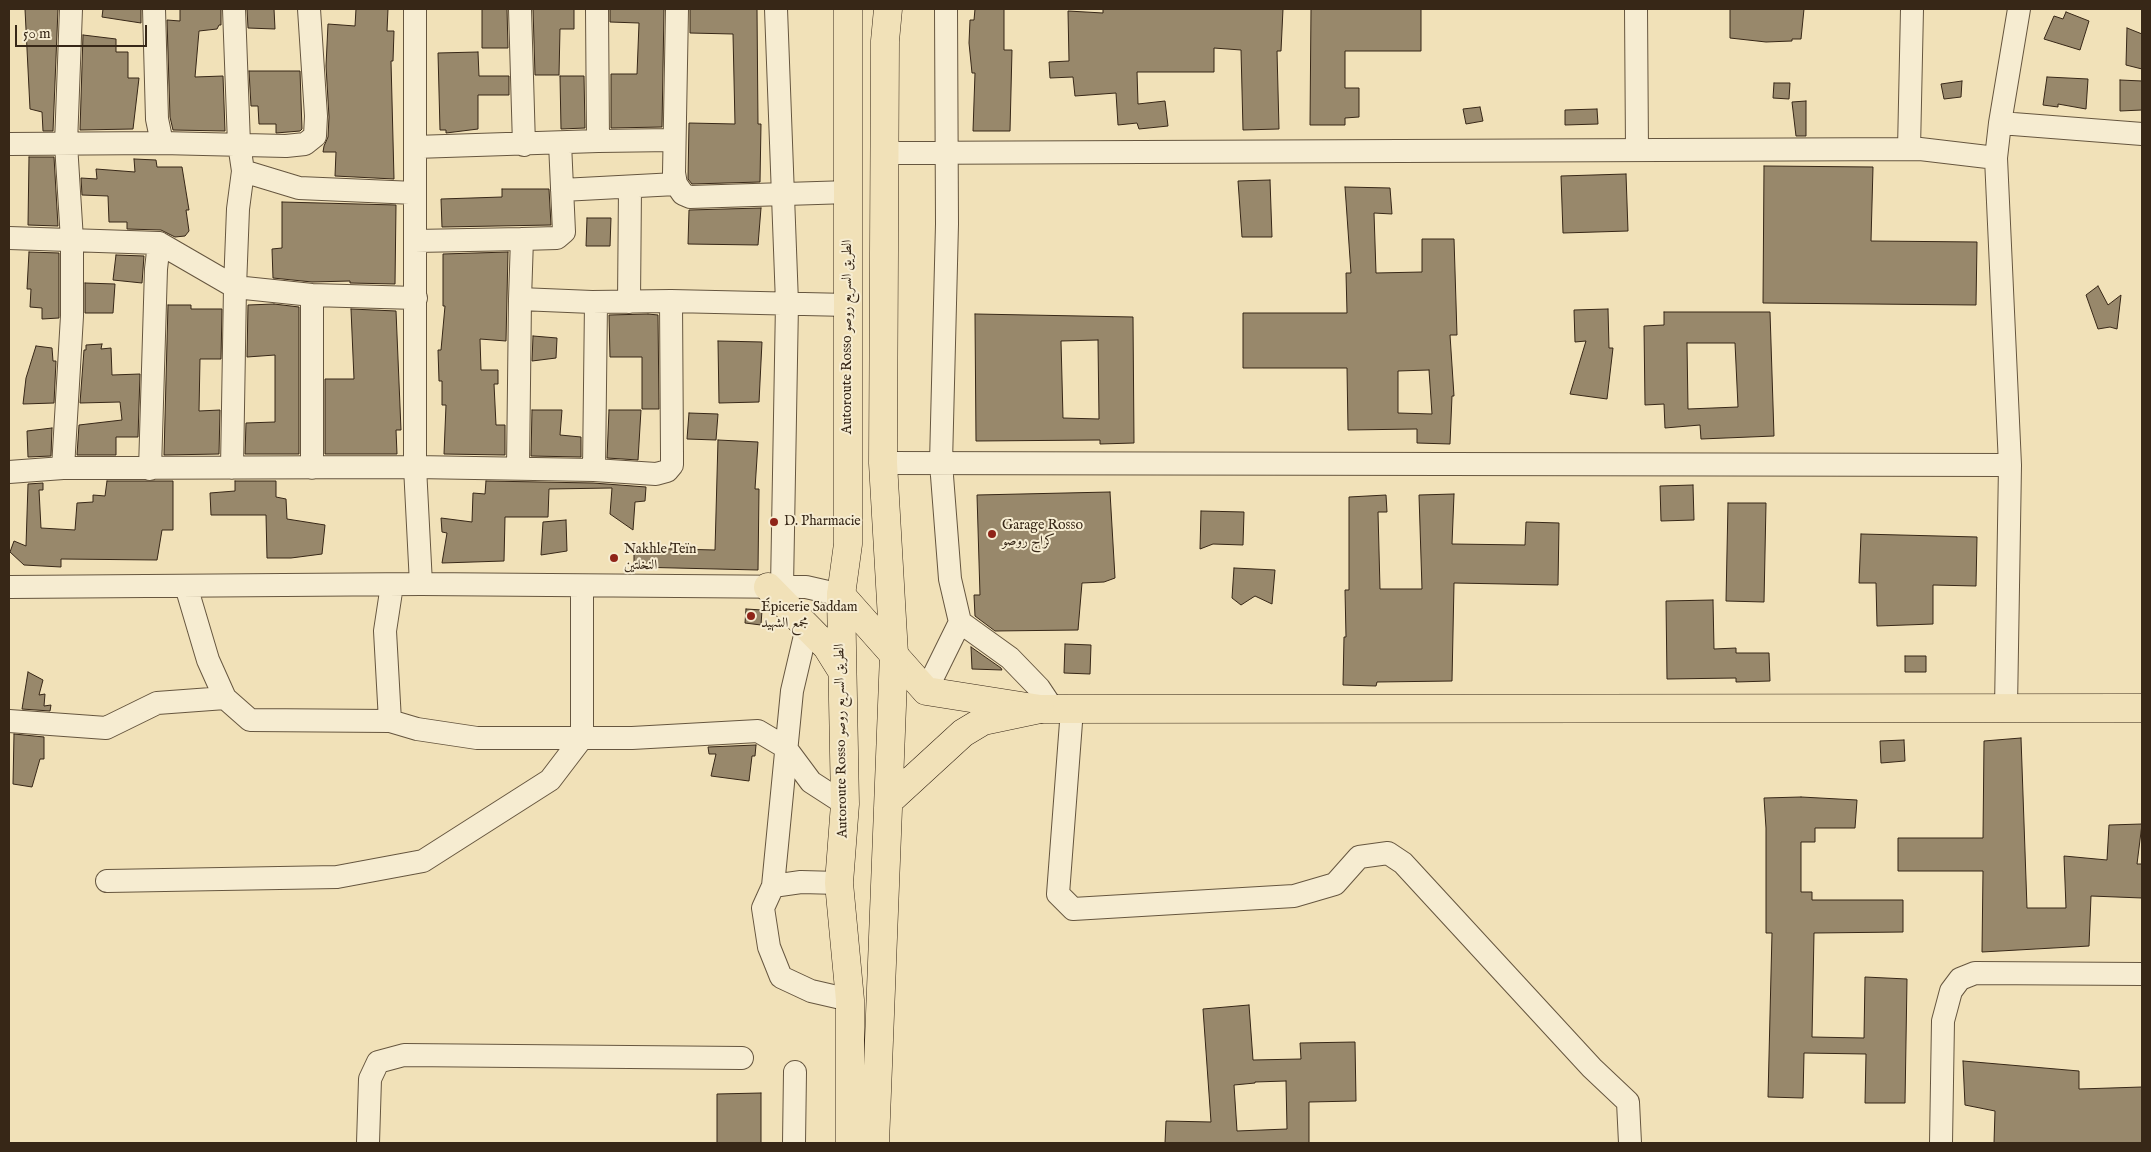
<!DOCTYPE html>
<meta charset="utf-8">
<style>
body{margin:0}
#map{position:relative;width:2151px;height:1152px;overflow:hidden;background:#f1e1b8;font-family:"IM FELL English",serif}
canvas{display:block}
.frame{position:absolute;inset:0;border:10px solid #372717;pointer-events:none}
.scale{position:absolute;left:15px;top:25px;width:132px;height:22px;box-sizing:border-box;border:2px solid #372717;border-top:0;padding-left:6px;font-size:15px;line-height:18px;white-space:nowrap;color:#372717;-webkit-text-stroke:4px #f6ecd1;paint-order:stroke}
</style>
<div id="map">
<canvas width="2151" height="1152"></canvas>
<div class="frame"></div>
<div class="scale">50 m</div>
</div>
<script>
const g = document.querySelector('canvas').getContext('2d');
g.lineJoin = 'round';
function paint(path, color) {
  g.fillStyle = color;
  g.fill(path, 'evenodd');
}
function shape(rows) {
  const path = new Path2D();
  for (const r of rows) {
    path.moveTo(r[0], r[1]);
    for (let i = 2; i < r.length; i += 2) path.lineTo(r[i], r[i + 1]);
  }
  return path;
}
function stroke(path, color, width, dash) {
  g.strokeStyle = color;
  g.lineWidth = width;
  g.lineCap = dash ? 'butt' : 'round';
  g.setLineDash(dash || []);
  g.stroke(path);
}
function label(font, color, halo, rows, align = 'center') {
  g.font = font + ' "IM FELL English",Amiri,serif';
  g.lineWidth = 4;
  g.setLineDash([]);
  g.textBaseline = 'middle';
  g.strokeStyle = halo;
  g.fillStyle = color;
  for (const [text, x, y, turn = 0] of rows) {
    g.save();
    g.translate(x, y);
    g.rotate((+turn || 0) * Math.PI / 180);
    g.textAlign = isNaN(turn) ? turn : align;
    if (halo) g.strokeText(text, 0, 0);
    g.fillText(text, 0, 0);
    g.restore();
  }
}
const building = shape([
 [25,9,58,9,53,131,43,131,42,112,30,109,25,9],
 [103,9,141,9,141,23,102,17,103,9],
 [180,9,221,9,221,25,219,25,217,29,199,31,195,77,223,76,225,131,173,130,170,117,167,20,180,21,180,9],
 [247,9,274,9,275,29,248,28,247,9],
 [356,9,388,9,387,31,394,31,393,61,391,61,394,179,335,176,336,152,323,152,324,146,328,137,329,117,326,66,328,24,355,26,356,9],
 [482,9,507,9,508,48,482,48,482,9],
 [533,9,574,9,574,29,560,29,559,75,535,75,533,9],
 [610,9,664,9,662,127,611,128,611,74,637,74,639,23,610,22,610,9],
 [690,9,757,9,758,124,761,124,760,182,692,184,688,179,689,123,735,124,733,34,690,33,690,9],
 [975,9,1004,9,1004,50,1012,50,1010,131,973,131,975,73,972,73,969,43,970,20,974,20,975,9],
 [1103,9,1283,9,1281,51,1277,51,1279,129,1243,130,1241,50,1214,48,1214,72,1137,72,1138,104,1165,101,1168,126,1139,129,1137,123,1118,125,1116,93,1075,96,1073,77,1050,78,1049,62,1069,61,1068,11,1103,13,1103,9],
 [1311,9,1421,9,1421,51,1345,51,1345,88,1359,88,1359,117,1345,118,1345,125,1310,125,1311,9],
 [1730,9,1804,9,1801,39,1792,39,1792,41,1766,42,1730,38,1730,9],
 [2066,12,2089,21,2080,50,2044,39,2054,16,2063,19,2066,12],
 [2127,28,2142,34,2142,69,2126,65,2127,28],
 [83,35,116,39,116,52,128,52,128,78,139,78,133,129,80,130,83,35],
 [478,52,479,76,509,76,509,95,478,95,478,129,446,133,446,130,440,130,438,53,478,52],
 [249,71,300,71,302,129,300,131,276,133,276,124,259,124,258,106,251,106,249,71],
 [560,76,584,76,585,128,561,129,560,76],
 [2047,77,2088,79,2086,109,2058,104,2058,107,2043,105,2047,77],
 [2120,80,2142,81,2142,110,2120,111,2120,80],
 [1962,81,1961,97,1944,99,1941,84,1962,81],
 [1774,83,1790,83,1789,99,1773,98,1774,83],
 [1806,101,1806,136,1796,136,1792,102,1806,101],
 [1480,107,1483,121,1466,124,1463,109,1480,107],
 [1597,109,1598,124,1565,125,1565,110,1597,109],
 [29,157,54,157,58,226,28,225,29,157],
 [134,159,156,160,157,167,182,167,189,210,186,210,189,231,185,236,175,237,161,230,127,229,127,222,109,222,108,196,82,195,81,178,97,179,96,169,135,172,134,159],
 [1764,166,1873,167,1871,241,1977,242,1976,305,1763,303,1764,166],
 [1626,174,1628,231,1563,233,1561,176,1626,174],
 [1270,180,1272,237,1242,237,1238,181,1270,180],
 [1345,187,1390,188,1392,214,1374,213,1376,273,1422,272,1422,239,1454,239,1457,335,1450,335,1454,396,1452,396,1450,444,1417,443,1417,429,1348,430,1347,368,1243,368,1243,313,1347,313,1346,273,1351,273,1345,187],
 [1429,370,1432,414,1398,413,1398,371,1429,370],
 [502,189,549,189,551,225,442,227,441,199,502,197,502,189],
 [282,202,396,205,395,284,350,283,350,281,312,282,273,278,272,249,282,248,282,202],
 [761,208,758,245,688,244,689,210,761,208],
 [587,218,611,218,610,246,586,246,587,218],
 [29,252,59,253,59,318,42,319,42,308,30,307,31,289,27,289,29,252],
 [508,252,506,341,480,339,481,370,498,370,498,384,494,384,496,425,505,425,505,455,444,454,446,405,442,405,442,381,439,381,438,350,441,350,445,306,443,306,443,254,508,252],
 [116,255,144,256,142,283,113,280,116,255],
 [85,283,115,284,113,313,85,313,85,283],
 [2098,286,2108,305,2121,295,2117,329,2110,327,2098,329,2086,295,2098,286],
 [274,304,299,307,299,454,245,454,246,423,275,422,275,355,247,357,248,305,274,304],
 [168,305,191,305,191,309,222,309,221,359,200,359,199,411,220,410,219,454,164,455,168,305],
 [351,309,396,311,401,430,396,430,397,454,325,454,325,379,354,379,351,309],
 [1608,309,1609,348,1613,348,1607,399,1570,394,1586,341,1575,342,1574,310,1608,309],
 [1664,312,1770,312,1774,436,1701,439,1700,425,1665,428,1664,404,1645,405,1644,326,1664,325,1664,312],
 [1687,343,1735,343,1738,407,1688,409,1687,343],
 [648,314,658,315,659,409,642,409,642,357,610,357,609,315,648,314],
 [975,314,1133,317,1134,443,1100,444,1100,440,976,441,975,314],
 [1098,340,1099,419,1063,418,1061,341,1098,340],
 [533,336,557,338,556,358,532,361,533,336],
 [718,341,762,342,759,402,719,403,718,341],
 [102,344,101,349,111,348,112,375,140,374,138,437,116,437,116,455,77,455,79,425,122,420,120,402,80,403,84,350,86,350,86,345,102,344],
 [36,346,52,348,53,361,56,361,54,403,23,404,26,378,36,346],
 [532,410,562,410,560,435,581,437,581,457,531,456,532,410],
 [609,410,641,410,638,460,607,458,609,410],
 [689,413,718,414,716,440,687,439,689,413],
 [52,428,51,456,28,457,27,431,52,428],
 [718,440,758,442,755,489,759,489,758,570,634,567,634,548,715,550,718,440],
 [107,481,173,481,173,530,162,530,157,560,61,559,61,567,24,565,10,552,14,541,26,546,28,484,43,483,43,490,39,490,41,528,75,530,77,503,93,502,93,495,105,496,107,481],
 [235,481,276,481,276,497,286,499,287,519,325,525,322,554,291,558,267,558,266,515,211,515,210,493,235,491,235,481],
 [486,481,593,483,646,487,645,501,635,502,633,530,610,514,612,488,549,489,548,517,505,517,504,561,442,563,447,533,442,532,441,518,472,522,473,493,485,494,486,481],
 [1693,485,1694,520,1661,521,1660,486,1693,485],
 [1110,492,1115,578,1104,582,1082,583,1078,630,995,631,975,616,974,595,980,595,977,495,1110,492],
 [1454,494,1452,544,1525,545,1526,522,1559,523,1558,585,1454,583,1452,681,1377,682,1376,686,1343,685,1344,637,1346,637,1345,590,1349,590,1349,497,1386,495,1387,512,1378,512,1380,589,1422,589,1419,495,1454,494],
 [1728,503,1766,503,1764,602,1726,601,1728,503],
 [1201,511,1244,512,1243,545,1213,544,1200,549,1201,511],
 [566,520,567,551,541,555,543,522,566,520],
 [1861,534,1977,537,1976,586,1933,585,1933,624,1877,626,1876,583,1859,583,1861,534],
 [1234,568,1275,570,1272,604,1255,596,1241,605,1232,598,1234,568],
 [1713,600,1714,649,1736,648,1736,653,1769,653,1770,681,1736,682,1736,678,1667,679,1666,601,1713,600],
 [746,609,762,610,761,625,745,623,746,609],
 [1065,644,1091,645,1090,674,1064,673,1065,644],
 [971,647,1001,668,1002,670,972,669,971,647],
 [1905,656,1926,656,1926,672,1905,672,1905,656],
 [28,672,43,680,39,695,45,694,44,706,51,705,50,711,22,709,28,672],
 [14,734,44,737,44,759,40,759,32,787,13,784,14,734],
 [2021,738,2027,908,2066,908,2064,856,2107,860,2109,825,2142,824,2137,864,2142,864,2142,898,2091,896,2089,946,1982,952,1983,871,1898,871,1898,838,1983,838,1984,741,2021,738],
 [1904,740,1905,761,1881,763,1880,741,1904,740],
 [756,745,755,756,752,756,749,781,711,776,716,754,709,754,708,747,756,745],
 [1801,797,1857,800,1855,828,1815,828,1815,842,1801,842,1801,892,1812,892,1812,900,1903,900,1903,932,1814,933,1812,1037,1864,1038,1865,977,1907,979,1905,1103,1865,1103,1866,1054,1804,1053,1803,1098,1768,1097,1772,933,1766,933,1766,828,1764,798,1801,797],
 [1249,1005,1253,1060,1301,1059,1300,1043,1355,1042,1356,1101,1309,1102,1309,1143,1165,1143,1166,1121,1211,1122,1203,1009,1249,1005],
 [1286,1081,1287,1129,1237,1131,1234,1085,1255,1083,1255,1082,1286,1081],
 [1963,1061,2079,1071,2079,1089,2142,1087,2142,1143,1994,1143,1995,1111,1965,1105,1963,1061],
 [761,1093,761,1143,717,1143,717,1094,761,1093]
]);
paint(building, '#98886b');
stroke(building, '#372717', 1);
const minor = shape([
 [154,9,157,119,162,143],
 [415,9,415,467,421,584],
 [520,9,524,145],
 [597,9,598,141],
 [677,9,674,173,676,184,683,194,690,197,849,192],
 [776,9,787,303,782,587],
 [946,9,947,224,941,463,950,579,960,622,1010,658,1039,688,1053,709],
 [1636,9,1637,150],
 [2000,123,2142,134],
 [9,144,162,143,286,146,305,144,315,136,316,116,309,9],
 [415,147,598,141,673,140],
 [1909,149,1912,9],
 [883,153,1920,149,1996,158],
 [243,171,299,188,415,193],
 [562,190,676,184],
 [9,238,159,243,235,287,238,209,243,171,239,144,234,9],
 [522,239,557,238,564,232,560,143],
 [415,241,522,239,520,299],
 [629,302,630,187],
 [883,463,2010,465],
 [63,468,72,316,72,240,66,144,71,9],
 [232,468,235,287,312,295,416,298],
 [312,468,312,295],
 [518,468,520,299,592,302,671,301,848,305],
 [150,469,156,269,159,243],
 [594,470,596,302],
 [9,472,63,468,415,467,594,470,656,474,667,471,672,465,672,455,671,301],
 [392,585,385,631,390,721,417,729,477,738,632,738,758,731,785,747,811,782,845,804],
 [186,586,208,660,225,698,250,720,390,721],
 [9,587,421,584,806,587,841,595],
 [926,691,960,622],
 [2006,708,2010,465,1996,158,2000,123,2019,9],
 [1072,709,1058,894,1073,909,1294,896,1335,884,1359,857,1388,853,1403,863,1592,1068,1628,1102,1630,1143],
 [9,721,106,728,157,703,225,698],
 [107,881,337,877,423,861,550,780,582,738,582,586],
 [839,883,801,882,773,886,763,908,769,947,781,977,811,991,850,1000],
 [773,886,792,691,807,627],
 [368,1143,370,1079,378,1062,404,1055,742,1058],
 [794,1143,795,1072],
 [1941,1143,1943,1021,1951,991,1960,979,1975,973,2142,974]
]);
const major = shape([
 [841,595,926,691,1040,709,2142,708]
]);
const highway = shape([
 [848,9,848,544,841,595,845,804,839,883,850,1000,850,1143],
 [768,587,827,647,842,671],
 [890,800,963,733,983,721,1040,709],
 [875,1143,894,654,883,463,885,41,888,9]
]);
stroke(minor, '#66563f', 24);
stroke(major, '#372717', 29);
stroke(highway, '#372717', 29);
stroke(minor, '#f6ecd1', 22);
stroke(major, '#f1e1b8', 28);
stroke(highway, '#f1e1b8', 28);
for (const [x, y, r, color] of [
 [774,522,5,"#8f2418"],
 [992,534,5,"#8f2418"],
 [614,558,5,"#8f2418"],
 [751,616,5,"#8f2418"]
]) {
  const dot = new Path2D();
  dot.arc(x, y, r, 0, 2 * Math.PI);
  g.fillStyle = color;
  g.fill(dot);
  stroke(dot, '#f6ecd1', 2);
}
label('14px', '#372717', '#f6ecd1', [
 ["Autoroute Rosso الطريق السريع روصو",848,337,-90],
 ["Autoroute Rosso الطريق السريع روصو",842,741,-91]
]);
label('14px', '#372717', '#f6ecd1', [
 ["D. Pharmacie",784,522],
 ["Garage Rosso",1002,526],
 ["كراج روصو",1002,542],
 ["Nakhle Teïn",624,550],
 ["النخلتين",624,566],
 ["Épicerie Saddam",761,608],
 ["مجمع الشهيد",761,624]
], 'left');
</script>
